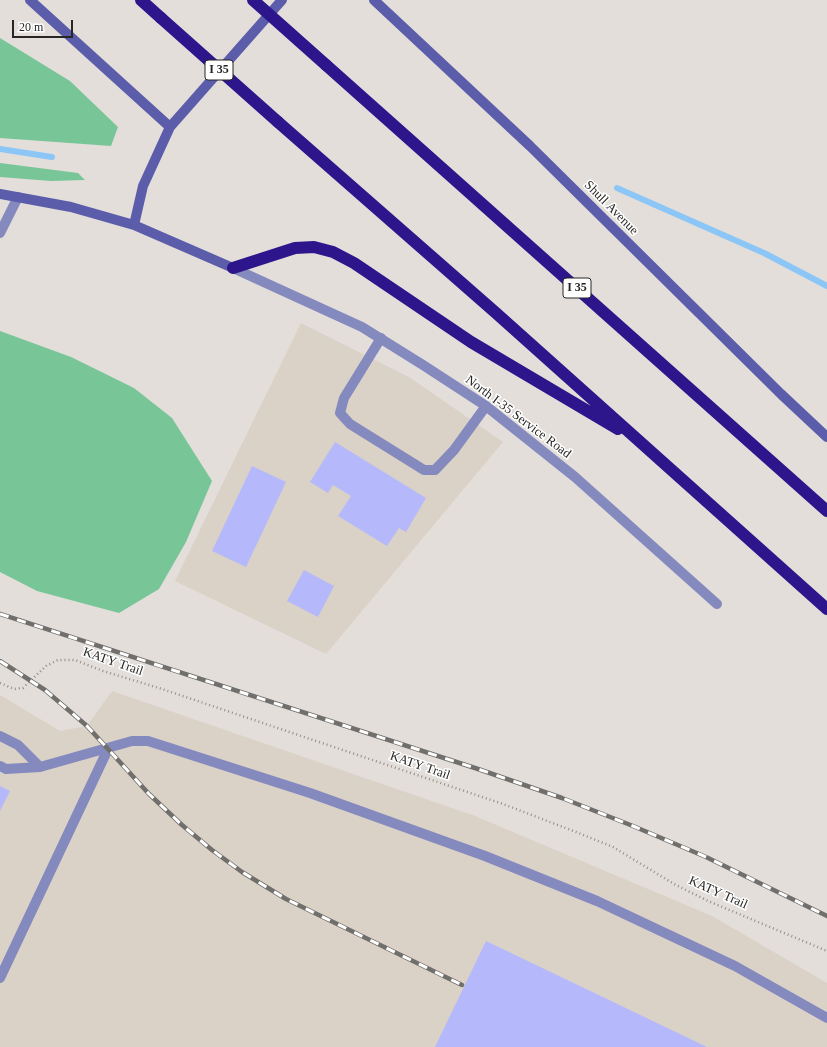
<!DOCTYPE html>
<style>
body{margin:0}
#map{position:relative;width:827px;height:1047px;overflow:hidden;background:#e3deda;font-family:"Times New Roman",serif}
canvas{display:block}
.scale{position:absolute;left:12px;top:20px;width:61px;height:18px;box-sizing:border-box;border:2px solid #272624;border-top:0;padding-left:5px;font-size:12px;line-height:14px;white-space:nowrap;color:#272624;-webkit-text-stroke:3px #fff;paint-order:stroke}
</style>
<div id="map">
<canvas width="827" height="1047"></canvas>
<div class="scale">20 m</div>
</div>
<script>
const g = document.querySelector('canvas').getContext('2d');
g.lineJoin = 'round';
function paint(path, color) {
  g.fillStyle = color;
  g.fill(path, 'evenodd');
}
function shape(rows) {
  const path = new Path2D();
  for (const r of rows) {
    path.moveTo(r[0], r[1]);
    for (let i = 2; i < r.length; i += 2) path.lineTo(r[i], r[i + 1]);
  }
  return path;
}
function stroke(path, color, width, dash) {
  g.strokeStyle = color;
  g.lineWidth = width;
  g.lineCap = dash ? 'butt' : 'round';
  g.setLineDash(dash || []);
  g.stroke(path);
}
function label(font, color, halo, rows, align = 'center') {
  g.font = font + ' "Times New Roman",serif';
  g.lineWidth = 3;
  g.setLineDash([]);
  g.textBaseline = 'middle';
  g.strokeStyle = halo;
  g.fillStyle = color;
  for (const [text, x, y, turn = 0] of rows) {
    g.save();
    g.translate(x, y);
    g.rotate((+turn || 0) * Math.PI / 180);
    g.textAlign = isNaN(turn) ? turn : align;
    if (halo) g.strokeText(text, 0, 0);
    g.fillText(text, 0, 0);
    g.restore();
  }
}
paint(shape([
 [301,323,409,377,503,442,326,654,175,581],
 [112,691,475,816,712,916,827,983,827,1047,0,1047,0,695,60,731,87,726]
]), '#dad1c7');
paint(shape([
 [0,38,70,81,118,127,111,146,0,138],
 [0,163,78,173,85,180,51,181,0,177],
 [0,331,71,357,134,388,172,418,212,481,186,542,159,589,119,613,37,591,0,572]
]), '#78c598');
stroke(shape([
 [0,149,52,157],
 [617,188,764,253,827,286]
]), '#8bc6f7', 6);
paint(shape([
 [335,442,426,498,406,532,399,528,387,546,338,516,351,496,333,485,328,493,310,482],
 [252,466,286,482,246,567,212,551],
 [304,570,334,586,318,617,287,601],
 [0,786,10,791,0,811],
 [486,941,655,1022,707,1047,435,1047]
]), '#b5b9fb');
stroke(shape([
 [0,683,14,689,23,688,46,666,58,660,75,660,103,671,159,688,503,804,576,832,613,847,674,884,708,901,827,951]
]), '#928f8c', 2.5, [1, 3]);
stroke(shape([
 [381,338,344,398,340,413,350,424,424,470,435,470,454,450,486,406],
 [0,736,18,745,40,767,6,769,0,766],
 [40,767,132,741,148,741,310,793,485,856,597,901,735,966,827,1018],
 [0,978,108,749]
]), '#8489be', 10);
stroke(shape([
 [0,233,18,197],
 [233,268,362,327,423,365,486,406,575,477,717,604]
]), '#8489be', 10);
stroke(shape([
 [30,0,170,127],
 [374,0,530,146,781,394,827,437],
 [0,194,71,207,134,225,233,268],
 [134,225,143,186,170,127,282,0]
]), '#5b5daa', 10);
stroke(shape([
 [141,0,161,18],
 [326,65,827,511],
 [278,122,496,313,827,609],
 [233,268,295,248,314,247,333,252,354,263,471,342,618,429]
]), '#2d168b', 12);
const rail = shape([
 [0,614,478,769,562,798,633,826,706,857,827,916],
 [0,661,45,690,87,726,149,794,182,825,212,850,242,872,286,899,462,985]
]);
stroke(rail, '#716f6c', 4.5);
stroke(rail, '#fff', 3, [9]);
stroke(shape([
 [253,0,326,65],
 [161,18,278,122]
]), '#2d168b', 12);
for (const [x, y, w] of [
 [219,70,28],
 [577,288,28]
]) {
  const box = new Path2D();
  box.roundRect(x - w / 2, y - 10, w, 20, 3);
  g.fillStyle = '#fff';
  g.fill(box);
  stroke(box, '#272624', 1);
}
label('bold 12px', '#272624', null, [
 ["I 35",219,70],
 ["I 35",577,288]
]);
label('13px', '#272624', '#fff', [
 ["Shull Avenue",611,208,45],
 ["North I-35 Service Road",518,417,37],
 ["KATY Trail",113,662,19],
 ["KATY Trail",420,766,19],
 ["KATY Trail",718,893,24]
]);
</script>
